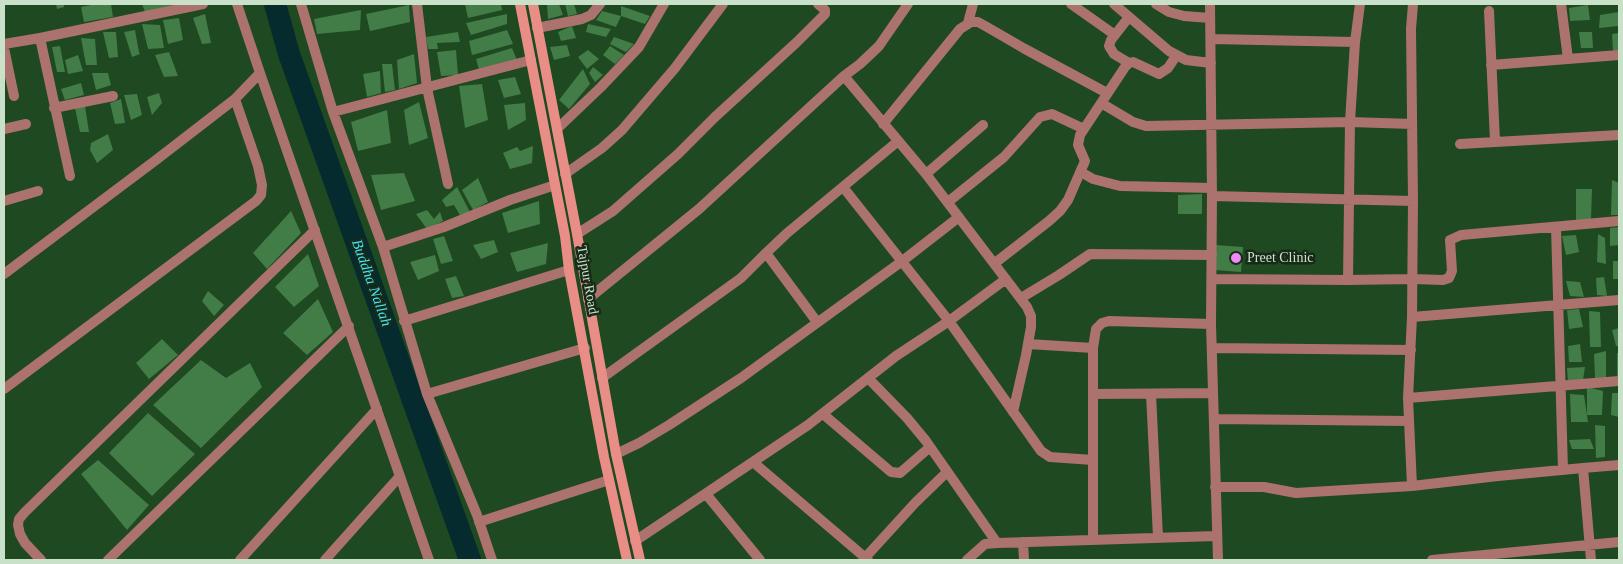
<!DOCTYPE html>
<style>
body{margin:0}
#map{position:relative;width:1623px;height:564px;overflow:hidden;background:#1e4921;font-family:Georgia,serif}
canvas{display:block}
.frame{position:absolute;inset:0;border:5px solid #cae1c9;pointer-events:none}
</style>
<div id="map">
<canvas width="1623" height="564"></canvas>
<div class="frame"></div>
</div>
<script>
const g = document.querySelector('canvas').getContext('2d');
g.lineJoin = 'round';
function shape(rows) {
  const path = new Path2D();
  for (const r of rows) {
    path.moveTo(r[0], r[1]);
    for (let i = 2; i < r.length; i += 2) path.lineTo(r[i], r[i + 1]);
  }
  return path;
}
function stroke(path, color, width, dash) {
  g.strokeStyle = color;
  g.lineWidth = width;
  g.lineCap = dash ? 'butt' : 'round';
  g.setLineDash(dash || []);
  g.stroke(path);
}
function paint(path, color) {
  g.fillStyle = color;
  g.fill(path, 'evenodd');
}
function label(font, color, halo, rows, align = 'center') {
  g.font = font + ' Georgia,serif';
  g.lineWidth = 5;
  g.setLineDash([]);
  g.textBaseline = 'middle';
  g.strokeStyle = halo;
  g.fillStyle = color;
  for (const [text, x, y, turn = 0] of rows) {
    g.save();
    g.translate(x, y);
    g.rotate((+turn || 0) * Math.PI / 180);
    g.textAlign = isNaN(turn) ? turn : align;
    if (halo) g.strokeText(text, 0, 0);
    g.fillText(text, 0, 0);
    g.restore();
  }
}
stroke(shape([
 [275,4,289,54,470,560]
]), '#052b2f', 22);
paint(shape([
 [56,4,64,4,64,7,57,9],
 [96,4,111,4,113,17,84,22,81,7],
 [142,4,178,4,145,12],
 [465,4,501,4,502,10,468,18],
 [547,4,559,4,563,15,548,19],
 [565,4,574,4,577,14,568,16],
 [409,5,410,22,370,31,366,14],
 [1588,5,1590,20,1570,21,1569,8],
 [621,6,650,16,645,24,621,16],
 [361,10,360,30,317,34,314,19],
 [602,11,621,16,616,27,596,20],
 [1619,12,1619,26,1599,28,1600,15],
 [205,14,211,43,202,44,193,18],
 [507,14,507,24,471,35,466,23],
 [179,18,183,40,168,44,163,20],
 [142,24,160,25,164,48,148,49],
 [588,24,611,29,606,37,586,32],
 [572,26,576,38,561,41,558,32],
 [135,30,139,52,140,54,132,57,124,32],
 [507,30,513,44,472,55,469,41],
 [103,32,116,32,118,57,109,58],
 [458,32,460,42,437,43,438,49,428,49,426,37],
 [1579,32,1592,32,1593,48,1581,48],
 [1619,33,1619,50,1613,51,1612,34],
 [614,37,634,44,626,52,610,44],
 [81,38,95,39,97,65,86,65],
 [567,45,570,56,554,60,550,47],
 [60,46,65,72,57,72,52,47],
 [610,46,624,55,615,64,603,55],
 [512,48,517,60,479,70,476,59],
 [456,50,458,75,441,76,437,52],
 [588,50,599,59,587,69,578,57],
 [169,52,178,76,164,77,155,55],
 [414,54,417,83,399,89,397,60],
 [78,55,83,71,68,74,65,60],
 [382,64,392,64,395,90,385,92],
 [593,67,603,75,595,82,589,73],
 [583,69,590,84,569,109,559,100],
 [380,71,381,93,367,97,363,74],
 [92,73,108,73,111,85,96,90],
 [515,77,521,94,504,98,498,80],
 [81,83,84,95,65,100,61,89],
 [482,84,488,120,465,128,459,86],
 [159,93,162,103,152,115,147,97],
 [137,94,142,115,131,120,124,95],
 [121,99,125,123,115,124,110,103],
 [419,102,428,138,409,145,404,110],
 [525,103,526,120,508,130,504,105],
 [85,106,89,132,80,132,75,108],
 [387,110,391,143,358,151,351,122],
 [108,134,113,150,97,163,90,150,91,143],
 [533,146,532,163,510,169,503,153,517,147,520,151],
 [404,173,415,201,381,210,371,175],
 [478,178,488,202,473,210,462,190],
 [1612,180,1619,183,1619,215,1611,215],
 [457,187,470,212,461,217,454,205,446,207,442,200],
 [1576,189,1592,189,1591,220,1576,220],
 [1202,194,1202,214,1178,214,1178,195],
 [539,201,540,224,508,233,502,213],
 [427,210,434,219,440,212,443,221,427,229,416,214],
 [291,211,301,233,267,269,253,253],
 [1619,227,1619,245,1610,246,1610,228],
 [1598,234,1605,238,1606,264,1597,262],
 [1576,235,1579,252,1566,255,1562,236],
 [444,236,453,261,441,264,433,239],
 [494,240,498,252,481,259,473,245],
 [548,243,546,264,517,272,510,253],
 [1215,245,1243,247,1241,272,1214,270],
 [308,254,319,286,294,307,275,287],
 [435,255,439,271,418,280,410,262],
 [1613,261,1619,261,1619,279,1613,279],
 [456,276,464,296,452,298,445,279],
 [1604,277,1607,296,1597,295,1596,278],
 [1566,281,1580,282,1584,297,1570,296],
 [208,291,224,305,214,316,202,301],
 [318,299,333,332,307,355,283,333],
 [1579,309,1583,327,1569,329,1567,310],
 [1589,311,1600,312,1601,347,1590,347],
 [1619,328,1619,346,1616,346,1612,330],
 [162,339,178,355,149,379,136,363],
 [1580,344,1582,362,1569,362,1568,346],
 [1606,351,1606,378,1595,378,1594,354],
 [1617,353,1619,353,1619,375,1617,376],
 [201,360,226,378,250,363,262,387,201,448,153,405],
 [1585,367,1583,380,1568,381,1567,368],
 [1587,387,1603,391,1602,415,1587,415],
 [1612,393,1619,393,1619,417,1611,415],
 [1570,394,1584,395,1588,422,1571,422],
 [148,413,195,454,152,496,109,453],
 [1595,425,1605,426,1605,457,1596,458],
 [1590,439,1594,449,1572,449,1569,440],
 [98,460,149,505,127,530,81,474]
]), '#427c46');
stroke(shape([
 [237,4,260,73,429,560],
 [301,4,333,112,383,247,427,394,477,515,492,560],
 [417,4,427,88,448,184],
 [1071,4,1115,35],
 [1114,4,1169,51,1186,60,1211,63],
 [1156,4,1169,12,1184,16,1210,18],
 [1210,4,1212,196,1211,324,1218,560],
 [1561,4,1568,59],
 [1489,11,1495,141],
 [968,23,973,4],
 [537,28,582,19,591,15,600,4],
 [40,38,70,176],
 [1211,39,1355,42],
 [4,44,40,38,203,4],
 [4,48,14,96],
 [1129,63,1114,54,1109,46,1111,40,1129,17],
 [1491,65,1619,55],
 [844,76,926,174,1027,307,1031,316,1031,327,1026,355,1013,412],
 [1101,103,1133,122,1146,126,1350,122,1412,124],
 [54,108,113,96],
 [333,112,531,60],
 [883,124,960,29,971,22,978,22,987,27,1025,49,1107,93],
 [4,129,26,124],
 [557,129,601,87,639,47,664,4],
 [1460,144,1619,135],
 [1081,172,1093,179,1120,186,1212,188],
 [565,174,602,148,622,130,675,68,723,4],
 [926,174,983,125],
 [843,187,949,321,1041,451,1050,457,1093,460],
 [1212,196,1413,201],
 [4,201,38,191],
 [948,202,1004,157,1040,117,1052,114,1084,129],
 [1556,227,1563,470],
 [577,234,613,211,678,154,715,117,797,42,825,14,825,10,818,4],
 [383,247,444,227,510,200,555,185],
 [995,263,1049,221,1060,211,1068,200,1085,161,1078,145,1080,135,1125,67,1129,63,1133,62,1159,74,1168,68,1176,56],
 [4,274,156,160,235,99,260,73],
 [1212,279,1348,280,1350,122,1355,42,1360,4],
 [1348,280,1413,279,1443,280,1449,278,1452,271,1450,240,1461,235,1619,221],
 [1021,298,1059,275,1090,254,1212,255],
 [588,299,699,209,844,76,860,64,879,46,908,4],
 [1412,317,1619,300],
 [404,321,569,270],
 [817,322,766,253,786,234,897,142],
 [1028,344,1093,348],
 [1212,348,1411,350],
 [602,378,741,278,766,253],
 [868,378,907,418,926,441,997,543],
 [4,389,256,201,261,195,262,185,258,166,235,99],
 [427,394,585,348],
 [1093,394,1213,393],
 [1151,394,1158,537],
 [1408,398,1619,381],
 [823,414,891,472,900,473,930,447],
 [1214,419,1409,421],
 [616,454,639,443,669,425,741,378,901,262,959,217],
 [753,462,868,560],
 [1583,468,1619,465],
 [1412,486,1408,398,1412,317,1413,201,1411,29,1413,4],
 [1215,487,1264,487,1296,493,1312,492,1412,486,1498,476,1583,468,1591,560],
 [706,494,760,560],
 [479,522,609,480],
 [1093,539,1093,348,1096,329,1102,323,1109,321,1211,324],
 [635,541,808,425,896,356,949,321,1006,279],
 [1023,542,1024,560],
 [41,560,25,543,20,534,18,525,19,519,25,512,315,230],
 [108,560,349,326],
 [240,560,377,409],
 [325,560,400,476],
 [863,560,915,503,947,472],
 [967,560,985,544,997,543,1216,536],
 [1432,560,1619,542]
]), '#ac726d', 10);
stroke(shape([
 [520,4,565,236,569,270,604,457,627,560],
 [533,4,577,234,616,454,640,560]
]), '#e88e86', 10);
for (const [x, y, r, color] of [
 [1236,258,6,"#f08bf6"]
]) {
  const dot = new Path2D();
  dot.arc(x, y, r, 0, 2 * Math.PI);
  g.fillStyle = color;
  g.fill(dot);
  stroke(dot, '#182a18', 2);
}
label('14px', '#cae1c9', '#182a18', [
 ["Preet Clinic",1247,258]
], 'left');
label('14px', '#cae1c9', '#182a18', [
 ["Tajpur Road",587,280,80]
]);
label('italic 15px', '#40e9fa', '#182a18', [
 ["Buddha Nallah",371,283,70]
]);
</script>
